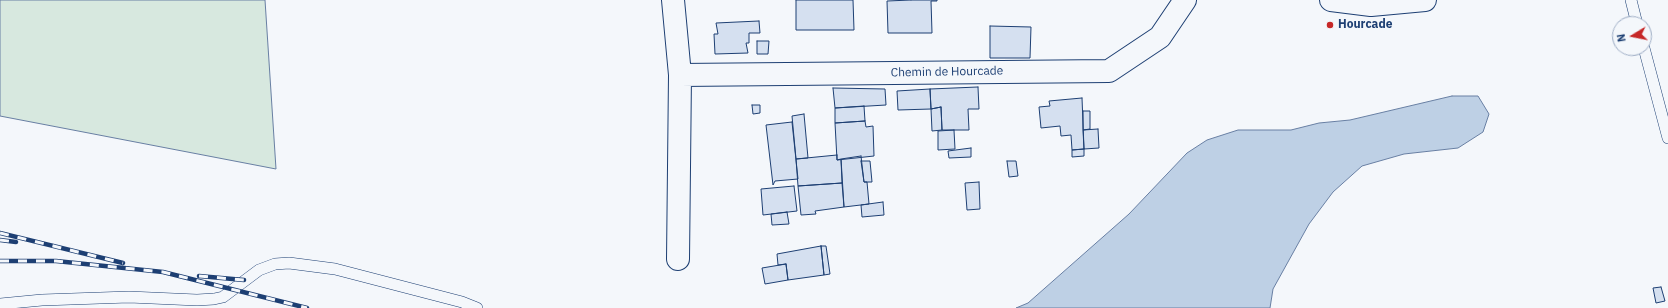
<!DOCTYPE html>
<style>
body{margin:0}
#map{position:relative;width:1668px;height:308px;overflow:hidden;background:#f4f7fb;font-family:"IBM Plex Sans",sans-serif}
canvas{display:block}
.north{position:absolute;left:1612px;top:16px;width:40px;height:40px;box-sizing:border-box;background:#f4f7fb;border:1px solid #9eadc5;border-radius:50%;rotate:260deg;font-size:11px;font-weight:700;line-height:16px;text-align:center;color:#1d3f73}
.north::after{content:'';display:block;margin:auto;width:14px;height:18px;background:#c62828;clip-path:polygon(50% 0,100% 100%,50% 72%,0 100%)}
</style>
<div id="map">
<canvas width="1668" height="308"></canvas>
<div class="north">N</div>
</div>
<script>
const g = document.querySelector('canvas').getContext('2d');
g.lineJoin = 'round';
function paint(path, color) {
  g.fillStyle = color;
  g.fill(path, 'evenodd');
}
function shape(rows) {
  const path = new Path2D();
  for (const r of rows) {
    path.moveTo(r[0], r[1]);
    for (let i = 2; i < r.length; i += 2) path.lineTo(r[i], r[i + 1]);
  }
  return path;
}
function stroke(path, color, width, dash) {
  g.strokeStyle = color;
  g.lineWidth = width;
  g.lineCap = dash ? 'butt' : 'round';
  g.setLineDash(dash || []);
  g.stroke(path);
}
function label(font, color, halo, rows, align = 'center') {
  g.font = font + ' "IBM Plex Sans",sans-serif';
  g.lineWidth = 3;
  g.setLineDash([]);
  g.textBaseline = 'middle';
  g.strokeStyle = halo;
  g.fillStyle = color;
  for (const [text, x, y, turn = 0] of rows) {
    g.save();
    g.translate(x, y);
    g.rotate((+turn || 0) * Math.PI / 180);
    g.textAlign = isNaN(turn) ? turn : align;
    if (halo) g.strokeText(text, 0, 0);
    g.fillText(text, 0, 0);
    g.restore();
  }
}
const green = shape([
 [0,0,265,0,276,169,0,116,0,0]
]);
paint(green, '#d7e8df');
stroke(green, '#687fa3', 1);
const water = shape([
 [1452,96,1478,96,1489,114,1483,132,1458,148,1404,154,1362,166,1333,192,1309,224,1273,289,1270,308,1016,308,1028,303,1129,214,1187,153,1207,140,1238,130,1291,130,1319,123,1350,120,1452,96]
]);
paint(water, '#bed0e5');
stroke(water, '#687fa3', 1);
const building = shape([
 [796,0,853,0,854,30,796,30,796,0],
 [911,0,937,0,937,1,931,1,932,33,888,33,887,1,911,0],
 [759,21,760,33,749,33,749,43,746,43,748,53,715,54,714,34,718,34,716,23,759,21],
 [990,26,1031,27,1030,58,990,58,990,26],
 [757,41,769,41,768,54,757,54,757,41],
 [978,87,979,109,968,109,969,130,942,130,941,107,931,109,930,89,978,87],
 [833,88,885,89,886,105,835,108,833,88],
 [930,89,931,109,898,110,897,91,930,89],
 [1082,98,1084,149,1072,150,1071,135,1061,136,1060,126,1041,128,1039,107,1050,106,1049,101,1082,98],
 [752,105,760,105,760,113,753,114,752,105],
 [864,106,865,121,835,123,835,108,864,106],
 [941,107,942,130,932,131,931,109,941,107],
 [1083,111,1090,111,1090,129,1083,130,1083,111],
 [804,114,808,158,796,159,792,116,804,114],
 [865,121,866,127,873,126,874,156,837,160,835,123,865,121],
 [792,122,798,179,775,181,773,185,766,125,792,122],
 [1098,129,1099,148,1084,149,1083,130,1098,129],
 [954,130,955,149,938,150,938,131,954,130],
 [971,148,971,157,949,158,948,151,971,148],
 [1084,149,1084,156,1072,157,1072,150,1084,149],
 [837,155,837,160,841,159,842,183,798,186,796,159,837,155],
 [861,156,864,182,867,182,869,204,844,207,841,159,861,156],
 [861,161,870,161,872,182,864,182,861,161],
 [1007,161,1016,161,1018,176,1009,177,1007,161],
 [979,182,980,209,967,210,965,183,979,182],
 [842,183,844,207,815,211,816,214,801,215,798,186,842,183],
 [794,186,797,211,763,215,761,189,794,186],
 [883,202,884,215,862,217,861,205,883,202],
 [787,212,789,224,772,225,771,214,787,212],
 [821,246,826,246,830,274,824,275,821,246],
 [821,246,824,275,788,280,786,264,778,265,777,254,821,246],
 [786,264,788,280,765,284,762,268,786,264],
 [1661,287,1665,301,1656,303,1653,288,1661,287]
]);
paint(building, '#d5e0f0');
stroke(building, '#1d3f73', 1);
const lane = shape([
 [1631,0,1637,24],
 [1644,48,1668,138],
 [0,304,42,300,129,297,197,300,214,299,223,297,259,270,275,264,289,263,335,269,462,302,477,308]
]);
const street = shape([
 [673,0,680,75,678,259],
 [680,75,1109,71,1160,37,1185,0]
]);
const secondary = shape([
 [1331,0,1371,5,1425,0]
]);
stroke(lane, '#1d3f73', 12);
stroke(street, '#1d3f73', 24);
stroke(secondary, '#1d3f73', 24);
stroke(lane, '#f4f7fb', 11);
stroke(street, '#f4f7fb', 22);
stroke(secondary, '#f4f7fb', 22);
const rail = shape([
 [0,233,123,263],
 [0,240,16,242],
 [0,261,56,261,163,272,307,308],
 [199,276,244,280]
]);
stroke(rail, '#1d3f73', 4.5);
stroke(rail, '#f4f7fb', 3, [9]);
for (const [x, y, r, color] of [
 [1330,25,4,"#c62828"]
]) {
  const dot = new Path2D();
  dot.arc(x, y, r, 0, 2 * Math.PI);
  g.fillStyle = color;
  g.fill(dot);
  stroke(dot, '#f4f7fb', 1.5);
}
label('bold 12px', '#1d3f73', '#f4f7fb', [
 ["Hourcade",1338,25]
], 'left');
label('12px', '#1d3f73', '#f4f7fb', [
 ["Chemin de Hourcade",947,72,-1]
]);
</script>
